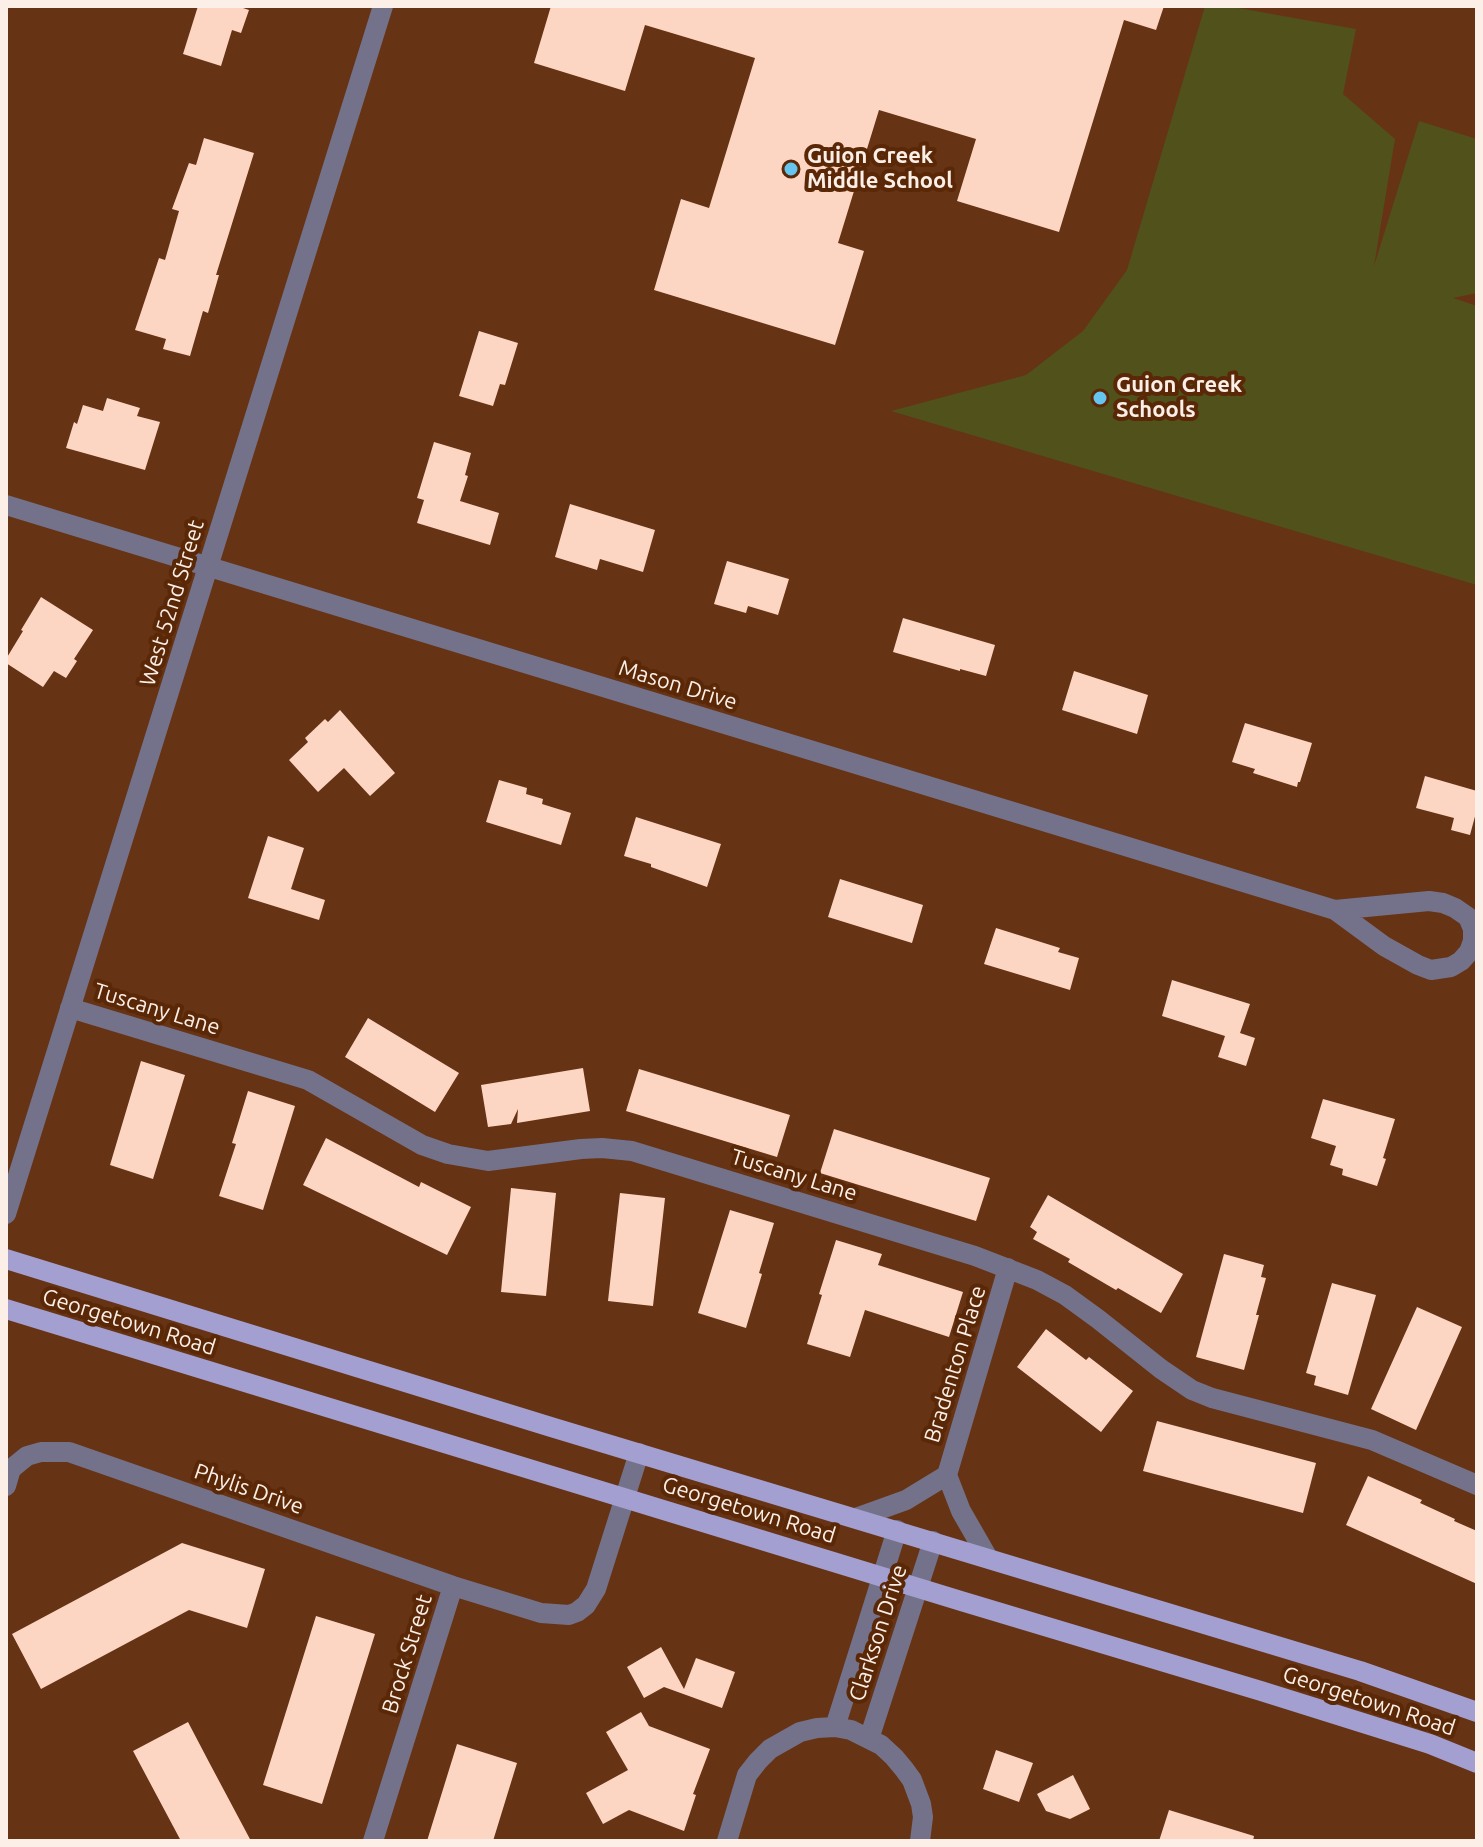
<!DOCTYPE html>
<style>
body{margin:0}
#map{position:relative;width:1483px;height:1847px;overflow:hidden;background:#663314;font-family:Ubuntu,sans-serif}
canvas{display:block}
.frame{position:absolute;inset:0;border:8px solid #fcefe8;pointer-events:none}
</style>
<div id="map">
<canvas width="1483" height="1847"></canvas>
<div class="frame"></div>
</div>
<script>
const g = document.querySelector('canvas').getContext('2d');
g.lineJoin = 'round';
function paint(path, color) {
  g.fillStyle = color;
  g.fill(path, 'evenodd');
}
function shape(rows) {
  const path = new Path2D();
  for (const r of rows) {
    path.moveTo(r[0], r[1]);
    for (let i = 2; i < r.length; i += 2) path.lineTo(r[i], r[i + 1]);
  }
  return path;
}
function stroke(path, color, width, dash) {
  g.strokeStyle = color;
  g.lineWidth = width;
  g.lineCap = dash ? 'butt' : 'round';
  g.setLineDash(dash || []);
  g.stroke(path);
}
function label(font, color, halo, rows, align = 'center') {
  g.font = font + ' Ubuntu,sans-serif';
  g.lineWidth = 8;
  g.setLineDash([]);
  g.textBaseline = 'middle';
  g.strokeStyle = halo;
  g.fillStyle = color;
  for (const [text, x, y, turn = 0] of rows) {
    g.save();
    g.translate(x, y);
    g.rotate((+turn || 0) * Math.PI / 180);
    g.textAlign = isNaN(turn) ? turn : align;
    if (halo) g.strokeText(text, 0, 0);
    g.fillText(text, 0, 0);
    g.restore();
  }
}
paint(shape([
 [1205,6,1227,6,1356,29,1343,94,1395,139,1374,266,1419,121,1477,139,1477,293,1453,298,1477,306,1477,585,891,411,1026,375,1083,331,1127,270]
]), '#51511b');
paint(shape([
 [198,6,237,6,249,10,241,33,232,30,221,66,183,54],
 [551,6,1164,6,1156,30,1124,20,1059,232,957,201,976,139,879,110,838,243,864,251,835,345,654,290,681,199,709,208,755,58,645,25,625,91,534,63],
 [204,138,254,153,216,275,219,275,208,313,203,311,190,356,163,349,166,339,135,330,159,258,165,260,179,211,172,209,189,163,196,165],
 [479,331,518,343,505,385,500,384,493,406,459,396],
 [107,398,140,408,137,416,160,422,145,470,66,448,74,422,77,424,83,405,103,411],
 [434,442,471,453,465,475,468,476,460,501,499,513,490,545,417,523,424,500,417,498],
 [570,504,655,530,643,572,600,559,597,570,555,557],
 [727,561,789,579,778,615,748,606,746,613,714,604],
 [41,597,93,630,74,659,77,661,66,678,54,671,43,687,6,663,6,659,23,631,21,630],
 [903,618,995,645,986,676,960,669,960,671,893,652],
 [1074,671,1148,695,1137,734,1062,710],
 [340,710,395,773,370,796,344,768,318,792,289,760,308,742,305,738,325,719,328,722],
 [1245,723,1312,743,1300,782,1298,782,1297,787,1253,773,1255,769,1232,762],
 [1425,776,1477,791,1477,809,1470,835,1451,830,1454,818,1416,808],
 [499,780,527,788,526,794,543,799,542,804,571,813,561,845,486,822],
 [636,817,721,844,707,887,651,867,651,864,624,856],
 [268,836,304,848,291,889,325,900,319,920,248,898],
 [840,879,923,905,912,943,828,917],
 [996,928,1060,948,1058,952,1079,958,1070,990,984,964],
 [1172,980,1250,1004,1240,1033,1255,1038,1246,1066,1218,1057,1225,1036,1162,1016],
 [368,1018,459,1073,435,1112,345,1057],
 [141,1061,185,1075,153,1179,110,1165],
 [583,1068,590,1111,517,1123,518,1109,511,1124,488,1127,481,1085],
 [639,1069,790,1115,777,1157,626,1111],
 [248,1091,295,1106,263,1210,219,1196,236,1144,232,1143],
 [1323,1099,1395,1119,1383,1158,1386,1159,1377,1186,1342,1175,1343,1169,1330,1165,1336,1146,1311,1138],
 [834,1129,990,1178,976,1221,820,1173],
 [326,1138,419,1187,421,1182,471,1207,447,1255,303,1185],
 [511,1188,556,1193,546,1296,501,1292],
 [620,1193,665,1198,653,1306,608,1301],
 [1048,1195,1183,1274,1161,1313,1118,1288,1116,1290,1068,1262,1070,1259,1033,1239,1037,1232,1030,1227],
 [730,1210,774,1223,759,1273,762,1274,746,1328,698,1313],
 [836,1240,882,1254,878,1265,963,1292,949,1337,865,1310,850,1357,807,1344,822,1295,819,1294],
 [1224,1254,1264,1265,1261,1277,1266,1278,1256,1315,1259,1315,1244,1370,1196,1357],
 [1332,1283,1376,1295,1348,1395,1314,1385,1316,1376,1306,1373],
 [1417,1307,1462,1327,1416,1430,1371,1409],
 [1046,1329,1086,1360,1089,1357,1133,1391,1101,1432,1017,1367],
 [1157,1421,1316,1463,1303,1513,1143,1471],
 [1368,1476,1422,1500,1420,1503,1455,1519,1454,1521,1477,1531,1477,1584,1346,1525],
 [182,1543,265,1569,247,1628,189,1610,41,1689,12,1634],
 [316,1616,375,1634,322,1804,263,1785],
 [661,1647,684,1689,696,1658,735,1672,722,1708,664,1687,644,1698,627,1667],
 [641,1712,649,1726,710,1749,693,1794,696,1795,684,1831,629,1810,603,1824,586,1793,628,1770,606,1732],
 [188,1722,210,1764,251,1841,181,1841,133,1751],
 [457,1744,517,1763,493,1841,427,1841],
 [996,1750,1033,1763,1019,1802,983,1789],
 [1073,1775,1090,1809,1070,1819,1046,1811,1037,1794],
 [1169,1810,1254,1836,1253,1841,1159,1841]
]), '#fcd6c2');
stroke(shape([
 [6,505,1335,910,1384,946,1418,965,1431,970,1451,967,1461,961,1469,952,1473,941,1473,929,1468,917,1455,908,1443,903,1429,901,1335,910],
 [70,1008,308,1080,422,1145,448,1154,488,1161,581,1149,602,1148,632,1151,975,1256,1037,1280,1065,1295,1098,1319,1161,1369,1192,1390,1212,1398,1372,1440,1477,1485],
 [6,1214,383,6],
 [947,1475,1008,1268],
 [947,1475,961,1511,988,1558],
 [6,1486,11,1469,27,1456,41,1452,69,1452,453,1586,541,1613,569,1615,577,1612,586,1605,596,1589,639,1453],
 [856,1518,906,1500,947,1475],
 [835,1727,897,1530],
 [869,1739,933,1541],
 [373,1841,453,1586],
 [727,1841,747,1775,758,1761,770,1749,800,1732,817,1728,835,1727,851,1730,881,1745,894,1757,904,1769,912,1780,921,1804,923,1817,920,1841]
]), '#74728b', 20);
stroke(shape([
 [6,1259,551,1427,1360,1671,1477,1712],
 [6,1309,961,1601,1261,1691,1430,1744,1477,1763]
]), '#a49fd1', 20);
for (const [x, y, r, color] of [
 [791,169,8,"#65c5ee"],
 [1100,398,8,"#65c5ee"]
]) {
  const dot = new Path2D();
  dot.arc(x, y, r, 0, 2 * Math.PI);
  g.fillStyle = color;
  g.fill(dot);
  stroke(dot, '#5a2807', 3);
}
label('bold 22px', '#fcefe8', '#5a2807', [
 ["Guion Creek",807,156],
 ["Middle School",807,181],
 ["Guion Creek",1116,385],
 ["Schools",1116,410]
], 'left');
label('22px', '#fcefe8', '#5a2807', [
 ["West 52nd Street",172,603,-73],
 ["Mason Drive",678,685,17],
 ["Tuscany Lane",157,1009,17],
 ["Tuscany Lane",794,1175,17],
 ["Georgetown Road",129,1322,17],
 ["Bradenton Place",955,1364,-73],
 ["Phylis Drive",249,1489,19],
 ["Georgetown Road",749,1510,17],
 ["Clarkson Drive",878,1633,-72],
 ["Brock Street",407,1654,-73],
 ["Georgetown Road",1369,1701,18]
]);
</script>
